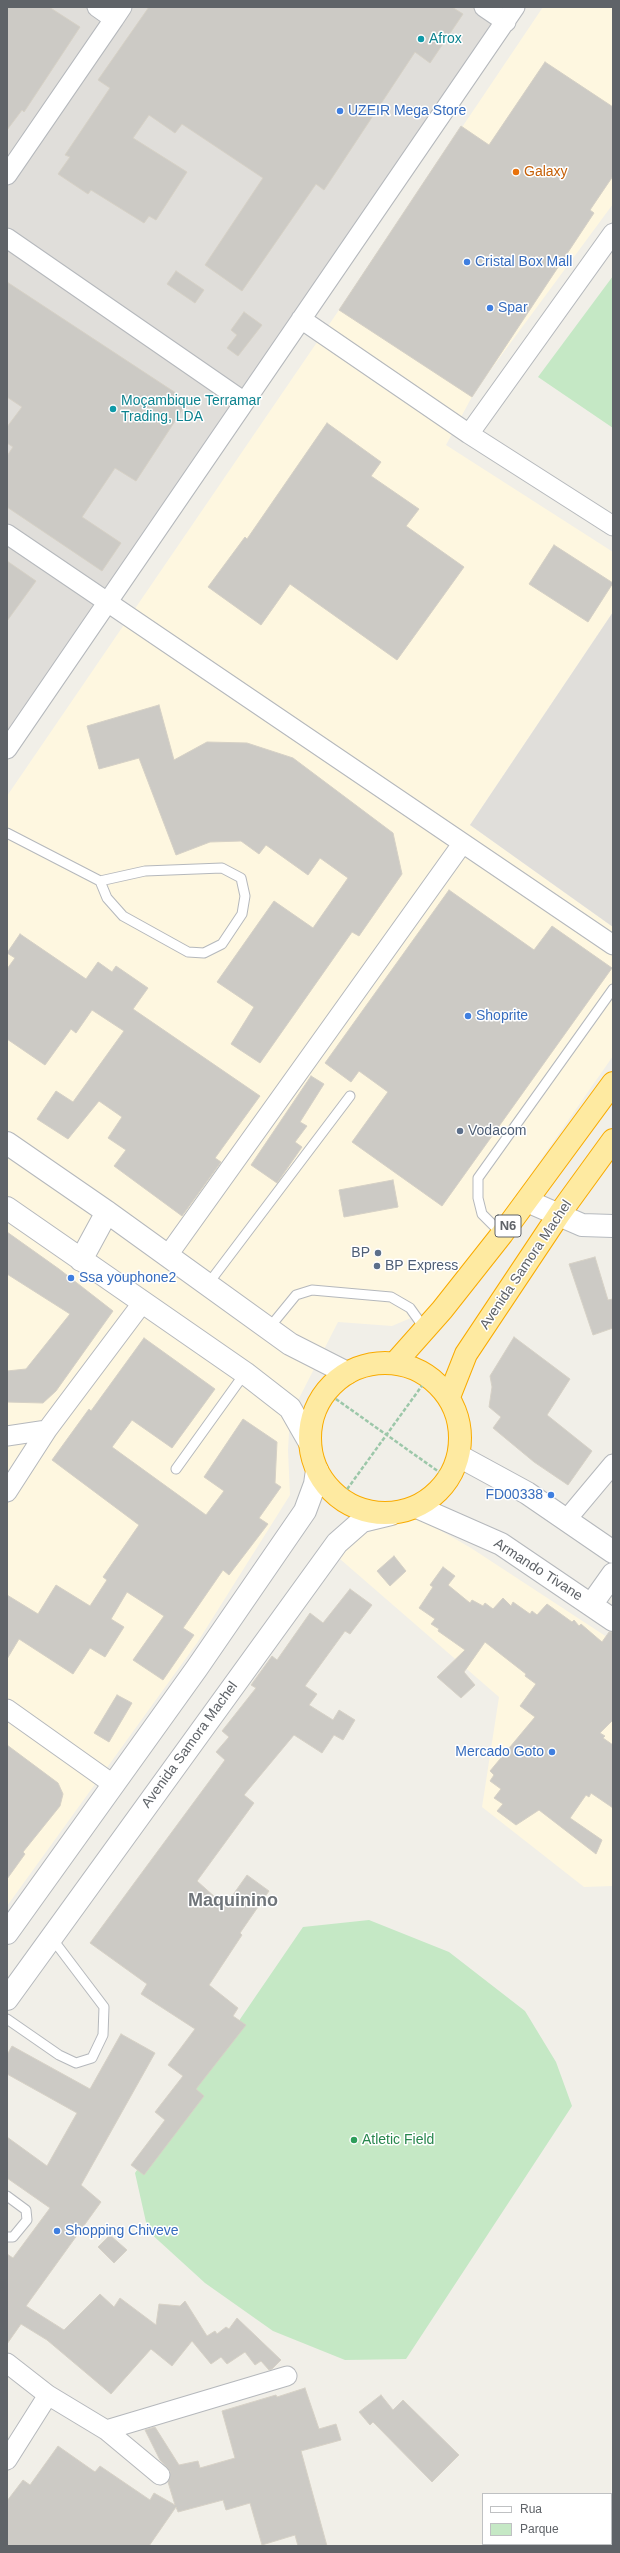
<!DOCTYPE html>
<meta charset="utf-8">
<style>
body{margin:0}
#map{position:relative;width:620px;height:2553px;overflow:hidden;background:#f1efe8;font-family:Helvetica,sans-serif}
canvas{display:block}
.frame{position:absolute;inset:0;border:8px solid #5f6368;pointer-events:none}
.legend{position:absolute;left:482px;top:2493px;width:130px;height:52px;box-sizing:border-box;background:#fff;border:1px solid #bfc1c3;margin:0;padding:5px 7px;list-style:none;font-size:12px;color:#5f6368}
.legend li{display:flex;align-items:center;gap:8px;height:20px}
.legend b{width:20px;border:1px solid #bfc1c3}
</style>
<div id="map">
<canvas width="620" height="2553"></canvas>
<div class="frame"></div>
<ul class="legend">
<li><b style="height:5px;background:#fff"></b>Rua</li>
<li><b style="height:11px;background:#c5e8c5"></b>Parque</li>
</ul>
</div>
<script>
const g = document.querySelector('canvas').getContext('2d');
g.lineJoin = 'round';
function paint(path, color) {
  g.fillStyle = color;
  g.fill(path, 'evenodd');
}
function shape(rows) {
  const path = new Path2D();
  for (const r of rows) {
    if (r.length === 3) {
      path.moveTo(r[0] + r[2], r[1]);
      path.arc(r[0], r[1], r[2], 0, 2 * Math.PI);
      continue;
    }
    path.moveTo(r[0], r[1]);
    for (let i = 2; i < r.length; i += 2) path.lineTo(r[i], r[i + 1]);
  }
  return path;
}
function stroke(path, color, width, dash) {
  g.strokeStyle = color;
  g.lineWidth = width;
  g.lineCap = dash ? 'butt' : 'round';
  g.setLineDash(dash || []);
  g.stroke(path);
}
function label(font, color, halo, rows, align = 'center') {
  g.font = font + ' Helvetica,sans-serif';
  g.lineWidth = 3;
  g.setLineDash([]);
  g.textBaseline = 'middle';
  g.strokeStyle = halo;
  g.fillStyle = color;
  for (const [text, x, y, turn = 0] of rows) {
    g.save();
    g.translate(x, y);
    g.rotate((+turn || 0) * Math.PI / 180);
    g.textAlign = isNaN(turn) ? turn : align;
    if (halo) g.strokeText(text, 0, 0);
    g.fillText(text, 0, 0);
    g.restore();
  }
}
paint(shape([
 [543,7,613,7,613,204,475,391,446,445,613,552,613,612,470,825,613,927,613,1056,439,1306,392,1326,338,1322,290,1416,288,1450,290,1495,197,1643,7,1906,7,796,339,310],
 [417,1517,471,1548,613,1641,613,1886,584,1887,482,1807,499,1697,340,1559,356,1536]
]), '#fef7e0');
paint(shape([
 [7,7,508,7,7,745],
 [613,612,613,927,470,825]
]), '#e0deda');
paint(shape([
 [613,276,613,428,538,377],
 [369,1920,449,1952,525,2011,556,2062,572,2106,406,2359,345,2360,273,2331,205,2283,148,2231,135,2173,303,1927]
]), '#c5e8c5');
const building = shape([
 [7,7,49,7,80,27,24,112,22,110,7,130,7,7],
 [149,7,452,7,463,14,430,63,415,52,324,190,316,184,242,291,205,265,263,178,182,124,175,133,149,115,133,138,187,172,156,220,149,216,144,223,91,190,88,194,58,174,70,157,65,155,110,88,98,80,149,7],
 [545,62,613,107,613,176,590,210,594,213,472,397,339,310,461,126,489,145,545,62],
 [176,271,204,290,195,303,167,284,176,271],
 [7,282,188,401,136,481,115,468,82,517,121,543,102,571,7,507,7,456,13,447,7,443,7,427,22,407,7,397,7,282],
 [244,312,262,325,238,356,227,348,237,335,231,330,244,312],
 [327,423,381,462,371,476,419,509,406,526,464,567,397,660,290,584,261,625,208,587,245,537,247,539,327,423],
 [554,545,613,583,588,622,529,584,554,545],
 [7,561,36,581,7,621,7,561],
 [159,705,174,760,207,742,247,743,293,758,393,833,402,874,359,936,352,932,260,1063,231,1044,254,1007,217,982,274,901,313,928,348,878,320,858,308,875,266,845,259,854,241,841,210,842,176,855,139,758,99,769,87,726,159,705],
 [449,890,534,950,552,926,612,968,442,1206,352,1142,388,1092,359,1071,351,1082,325,1063,449,890],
 [20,934,86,979,98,962,112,972,116,966,148,988,133,1009,260,1096,215,1158,221,1162,182,1216,114,1166,126,1150,108,1138,122,1117,99,1101,68,1139,37,1119,56,1091,73,1102,124,1031,92,1010,76,1033,71,1029,45,1065,7,1039,7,969,15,958,7,953,20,934],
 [311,1076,324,1084,300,1122,307,1126,295,1142,302,1147,277,1183,251,1165,311,1076],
 [393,1180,398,1207,344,1217,339,1190,393,1180],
 [7,1232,59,1269,113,1311,56,1391,43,1403,7,1402,7,1371,26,1369,70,1314,7,1274,7,1232],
 [595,1257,608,1300,613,1299,613,1328,593,1335,569,1264,595,1257],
 [514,1337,570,1379,547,1415,592,1451,568,1485,534,1462,493,1428,501,1417,489,1407,492,1387,490,1376,514,1337],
 [144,1338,215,1389,172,1448,132,1420,112,1447,206,1515,224,1491,204,1477,243,1419,277,1442,275,1483,281,1487,259,1518,268,1524,229,1575,223,1570,183,1628,194,1635,163,1680,133,1660,164,1616,127,1592,111,1619,124,1627,105,1657,90,1648,73,1674,19,1639,7,1659,7,1595,38,1614,56,1585,90,1606,107,1580,103,1577,139,1525,52,1460,89,1409,91,1411,144,1338],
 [394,1556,406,1571,390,1586,377,1571,394,1556],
 [443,1567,455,1576,448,1585,470,1603,472,1600,483,1606,485,1603,493,1609,503,1598,511,1606,513,1602,530,1614,532,1611,537,1615,547,1604,572,1622,574,1620,579,1626,581,1624,602,1642,609,1632,613,1632,613,1720,600,1733,605,1736,603,1738,613,1745,613,1808,591,1793,589,1797,586,1795,570,1818,602,1840,596,1854,539,1810,516,1825,497,1811,503,1804,494,1798,501,1789,490,1781,494,1775,490,1771,535,1717,520,1706,536,1684,525,1676,526,1674,485,1642,464,1672,475,1685,461,1698,437,1677,465,1650,438,1631,439,1629,431,1624,435,1619,419,1608,433,1587,430,1585,443,1567],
 [350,1589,372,1605,350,1634,345,1631,305,1686,317,1694,309,1705,333,1720,339,1710,355,1720,343,1740,334,1735,322,1753,294,1735,244,1795,254,1803,197,1881,225,1906,247,1875,269,1891,240,1933,242,1935,209,1985,238,2008,233,2016,246,2025,196,2089,204,2096,144,2175,131,2165,165,2120,155,2112,183,2076,168,2065,195,2029,141,1994,147,1984,90,1943,225,1760,216,1752,229,1737,222,1731,256,1688,251,1685,272,1656,277,1660,310,1613,323,1623,350,1589],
 [117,1695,132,1703,109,1742,94,1733,117,1695],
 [7,1745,58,1783,63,1794,60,1806,23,1852,25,1854,7,1879,7,1745],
 [121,2034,155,2053,81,2185,101,2202,26,2306,64,2330,100,2294,114,2307,120,2298,156,2325,159,2304,180,2306,185,2301,207,2336,215,2331,217,2334,226,2327,229,2329,237,2318,281,2360,272,2369,269,2370,261,2361,255,2365,245,2352,227,2364,221,2357,211,2364,192,2341,172,2366,151,2349,111,2394,47,2340,21,2324,7,2344,7,2254,13,2258,50,2208,7,2178,7,2137,47,2166,77,2113,7,2074,7,2055,12,2046,90,2089,121,2034],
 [110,2235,127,2250,114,2263,98,2247,110,2235],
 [305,2388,319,2429,336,2424,341,2440,301,2451,327,2546,298,2546,295,2535,262,2545,250,2503,226,2510,223,2500,178,2512,176,2507,149,2546,7,2546,7,2501,23,2480,30,2485,58,2446,95,2472,100,2466,150,2500,154,2493,175,2505,168,2482,170,2471,160,2460,145,2430,155,2427,179,2465,198,2461,200,2468,235,2458,222,2411,276,2395,277,2397,305,2388],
 [381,2395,393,2410,403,2400,459,2455,432,2482,373,2422,370,2425,359,2412,381,2395]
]);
paint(building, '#cccac5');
stroke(building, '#d6d1c6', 1);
const service = shape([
 [7,833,100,881,145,871,222,868,241,878,245,896,242,914,222,944,204,953,188,952,123,916,107,898,100,881],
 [502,1234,482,1214,478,1198,478,1178,613,989],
 [208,1284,350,1096],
 [269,1328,296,1295,312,1290,391,1297,410,1308,425,1329],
 [176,1469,245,1373],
 [7,2019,59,2055,76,2063,92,2058,103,2035,104,2007,51,1937],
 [7,2196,26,2210,27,2220,13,2237,7,2237]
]);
const minor = shape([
 [97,7,114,19,122,7],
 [484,7,506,22],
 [7,175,114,19],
 [7,238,243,401],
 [301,319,469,434,613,526],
 [469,434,613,233],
 [7,534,613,945],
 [7,749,515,7],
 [168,1255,462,844],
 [7,1436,47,1430],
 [7,1492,47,1430,143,1302],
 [567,1519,613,1464],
 [7,1709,114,1785],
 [7,2363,48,2395,106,2430,160,2475],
 [106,2430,287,2376],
 [7,2460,48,2395]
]);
const tertiary = shape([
 [7,1143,107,1212,290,1344,347,1373],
 [7,1208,245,1373,290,1408,310,1443],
 [81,1260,107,1212],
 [459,1456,527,1493,613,1552],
 [417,1507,501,1544,613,1620],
 [591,1605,613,1574],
 [7,1933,197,1668,305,1511,315,1484,317,1470],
 [7,1999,337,1543,362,1521,391,1514]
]);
const secondary = shape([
 [527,1201,582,1225,613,1226]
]);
const trunk = shape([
 [385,1438,75],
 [395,1363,442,1310,502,1234,613,1083],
 [449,1397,466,1354,560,1213,613,1140]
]);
stroke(service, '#b5b8bc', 11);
stroke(minor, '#b5b8bc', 21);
stroke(tertiary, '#b5b8bc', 24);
stroke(secondary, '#b6babf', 24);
stroke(trunk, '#f9ab00', 24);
stroke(shape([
 [326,1392,449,1479],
 [340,1499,429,1376]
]), '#9cc7a9', 2.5, [4, 2]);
stroke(service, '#fff', 9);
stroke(minor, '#fff', 19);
stroke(tertiary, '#fff', 22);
stroke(secondary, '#fff', 22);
stroke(trunk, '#feeaa1', 22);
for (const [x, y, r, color] of [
 [421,39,4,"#0f9aa8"],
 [340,111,4,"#3f7fe0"],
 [516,172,4,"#e8710a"],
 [467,262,4,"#3f7fe0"],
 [490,308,4,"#3f7fe0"],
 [113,409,4,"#0f9aa8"],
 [468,1016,4,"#3f7fe0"],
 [460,1131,4,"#5c6f8a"],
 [378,1253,4,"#5c6f8a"],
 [377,1266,4,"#5c6f8a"],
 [71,1278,4,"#3f7fe0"],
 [551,1495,4,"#3f7fe0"],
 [552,1752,4,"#3f7fe0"],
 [354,2140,4,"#2e9e5b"],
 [57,2231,4,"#3f7fe0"]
]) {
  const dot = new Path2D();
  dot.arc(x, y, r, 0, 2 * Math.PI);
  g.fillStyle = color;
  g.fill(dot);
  stroke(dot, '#fff', 1.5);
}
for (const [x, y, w] of [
 [508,1226,26]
]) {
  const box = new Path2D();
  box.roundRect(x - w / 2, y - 11, w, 22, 3);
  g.fillStyle = '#fff';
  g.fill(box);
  stroke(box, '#5f6368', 1);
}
label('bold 13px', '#5f6368', null, [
 ["N6",508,1226]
]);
label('14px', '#0d838f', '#fff', [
 ["Afrox",429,39],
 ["Moçambique Terramar",121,401],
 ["Trading, LDA",121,417]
], 'left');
label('14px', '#366cbe', '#fff', [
 ["UZEIR Mega Store",348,111],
 ["Cristal Box Mall",475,262],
 ["Spar",498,308],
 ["Shoprite",476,1016],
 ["Ssa youphone2",79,1278],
 ["FD00338",543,1495,"right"],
 ["Mercado Goto",544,1752,"right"],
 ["Shopping Chiveve",65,2231]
], 'left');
label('14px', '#c56008', '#fff', [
 ["Galaxy",524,172]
], 'left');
label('14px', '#4e5e75', '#fff', [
 ["Vodacom",468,1131],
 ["BP",370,1253,"right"],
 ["BP Express",385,1266]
], 'left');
label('14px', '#5f6368', '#fff', [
 ["Avenida Samora Machel",526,1265,-56],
 ["Armando Tivane",538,1570,33],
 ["Avenida Samora Machel",190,1745,-54]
]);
label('14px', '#27864d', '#fff', [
 ["Atletic Field",362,2140]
], 'left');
label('bold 18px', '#70757a', '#fff', [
 ["Maquinino",233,1901]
]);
</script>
